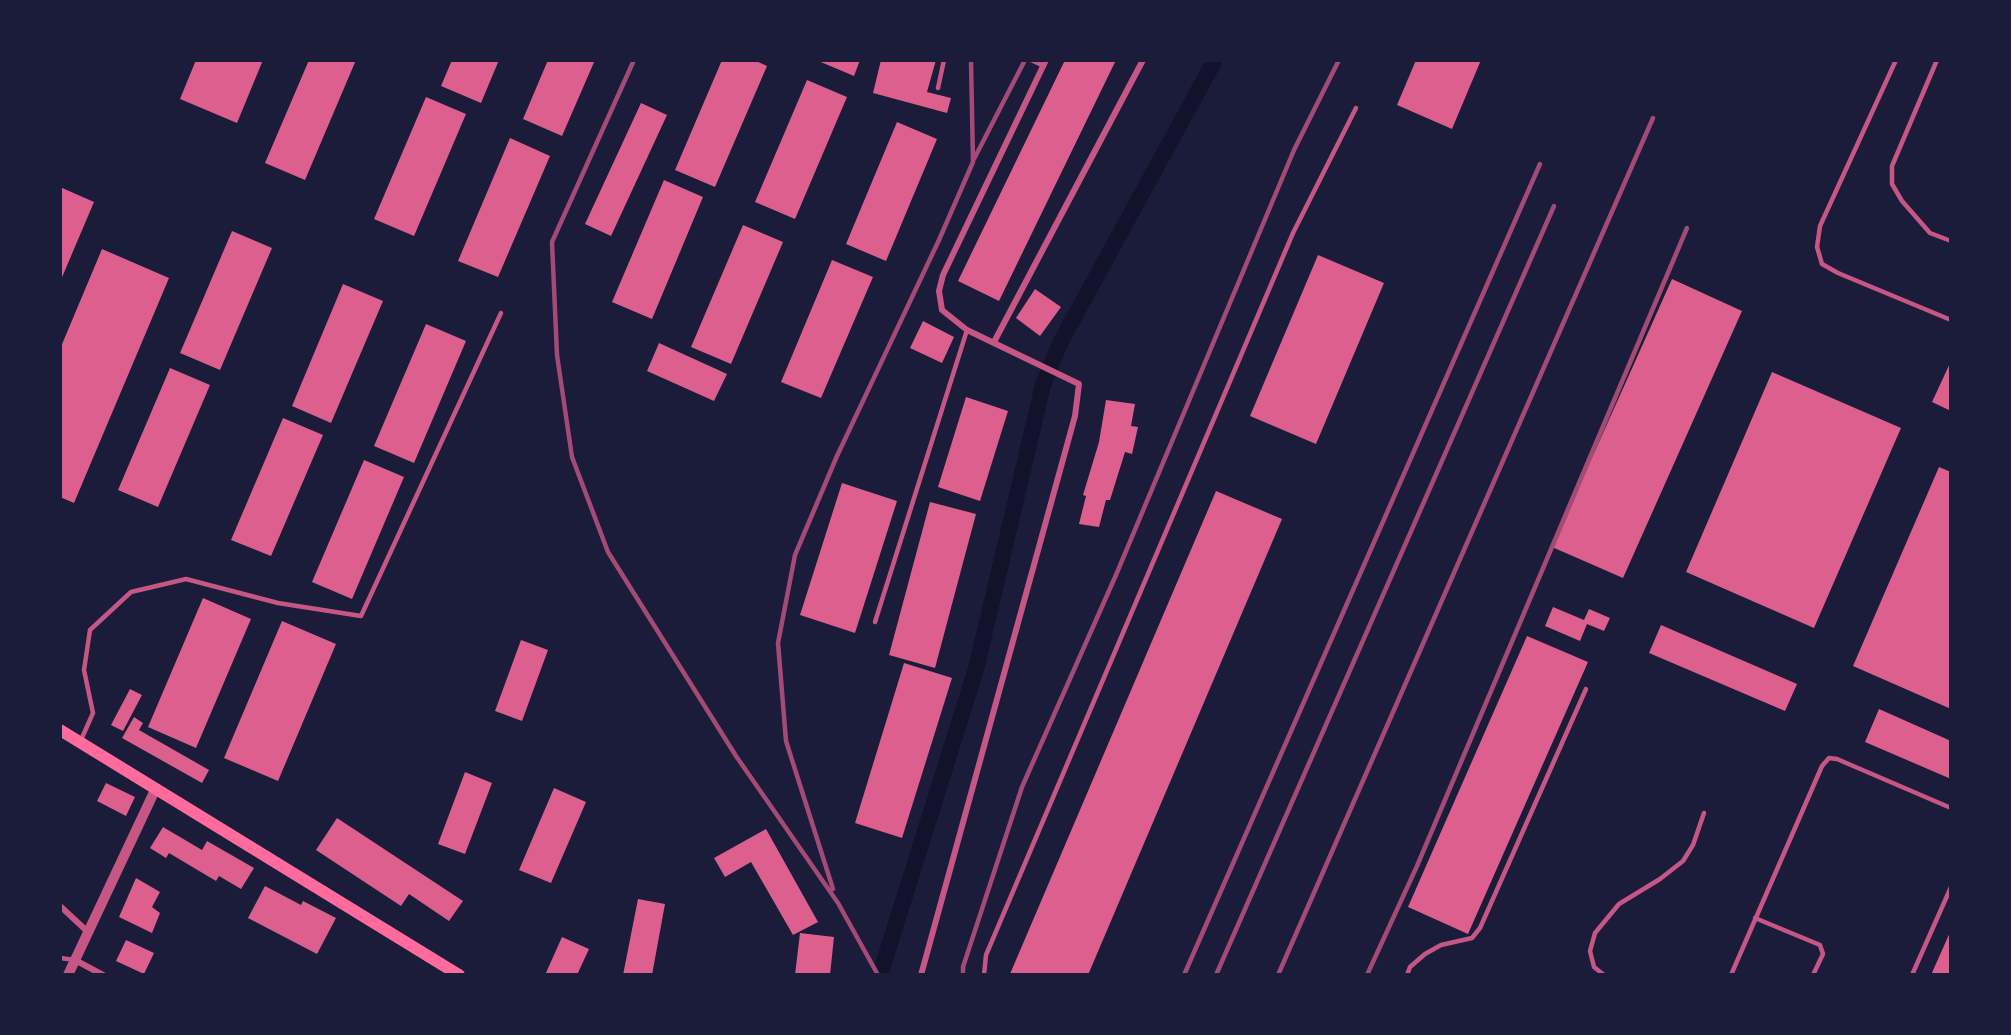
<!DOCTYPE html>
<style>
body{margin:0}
#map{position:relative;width:2011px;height:1035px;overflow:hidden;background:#1b1b3a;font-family:"Work Sans",sans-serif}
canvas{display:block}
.frame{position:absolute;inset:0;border:62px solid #1b1b3a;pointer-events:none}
</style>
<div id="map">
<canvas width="2011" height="1035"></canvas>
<div class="frame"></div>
</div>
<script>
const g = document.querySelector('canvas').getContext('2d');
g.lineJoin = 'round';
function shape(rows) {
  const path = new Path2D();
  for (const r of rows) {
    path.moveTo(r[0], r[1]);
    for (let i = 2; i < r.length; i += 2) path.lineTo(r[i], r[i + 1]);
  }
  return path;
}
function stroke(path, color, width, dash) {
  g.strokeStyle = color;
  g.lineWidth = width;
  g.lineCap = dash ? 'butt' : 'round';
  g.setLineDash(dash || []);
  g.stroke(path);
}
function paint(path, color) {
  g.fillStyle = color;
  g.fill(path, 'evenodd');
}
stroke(shape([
 [880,975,976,669,1043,385,1060,343,1215,60]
]), '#12122b', 16);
paint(shape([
 [196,60,263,60,237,123,180,99],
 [309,60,356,60,305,180,265,163],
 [452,60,499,60,481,103,441,86],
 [548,60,595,60,562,136,523,119],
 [722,60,754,60,767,66,715,187,675,170],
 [816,60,860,60,854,76],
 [881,60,936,60,927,92,951,98,947,113,873,93],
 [1065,60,1116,60,999,301,958,281],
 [1416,60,1481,60,1452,129,1397,105],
 [807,80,847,97,795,219,755,202],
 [426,97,466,114,414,236,374,219],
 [641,103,667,115,611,236,585,224],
 [897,122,937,139,886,261,846,244],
 [510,138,550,156,498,277,458,261],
 [664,180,703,197,652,319,612,302],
 [60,187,94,202,60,282],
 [743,225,783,242,731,364,691,347],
 [232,231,272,248,220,370,180,353],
 [102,249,169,278,74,503,60,497,60,349],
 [1318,255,1384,283,1316,444,1250,416],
 [832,260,873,277,821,398,781,382],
 [1672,279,1742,311,1623,578,1552,547],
 [343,284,383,301,331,423,292,406],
 [1035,289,1061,307,1040,336,1016,318],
 [923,321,954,337,942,363,910,348],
 [426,324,466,341,414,463,374,446],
 [659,343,727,374,714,401,647,371],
 [1951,361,1951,411,1932,402],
 [170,368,210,385,158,507,118,490],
 [1772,372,1901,428,1814,628,1686,572],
 [966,397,1008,411,980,501,938,487],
 [1106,400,1135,404,1131,426,1138,427,1132,454,1125,452,1110,500,1106,500,1099,527,1079,524,1086,496,1083,495,1099,442],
 [283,418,323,435,271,556,231,540],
 [364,460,404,477,352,599,312,582],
 [1939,467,1951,472,1951,709,1853,666],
 [842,483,897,501,855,633,800,615],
 [1216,491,1282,519,1088,975,1012,975,1010,974],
 [930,502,976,514,935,668,889,655],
 [203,598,251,619,196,748,148,727],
 [1553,607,1584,620,1589,609,1610,618,1604,631,1587,624,1580,641,1545,626],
 [282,621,336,644,278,781,224,758],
 [1661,625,1797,684,1785,711,1649,653],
 [1527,636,1588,662,1468,934,1408,907],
 [521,640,548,650,522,721,495,711],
 [904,663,952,678,902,838,855,823],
 [130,689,142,695,123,731,111,725],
 [1879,709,1951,741,1951,779,1865,742],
 [134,717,143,723,139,730,209,770,202,783,122,738],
 [465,772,492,783,465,854,438,844],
 [106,783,135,797,126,816,97,801],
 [554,788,586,802,551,883,519,870],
 [337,818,463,901,449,921,409,894,401,906,316,850],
 [163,827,202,850,207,841,254,868,241,889,219,876,216,881,169,853,166,858,150,848],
 [766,829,818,922,793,935,751,862,725,877,714,858],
 [136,878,160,892,152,907,160,913,152,933,119,917],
 [265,886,301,905,303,901,336,918,317,954,248,918],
 [638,899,665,904,652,975,623,975],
 [1951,930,1951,975,1931,975],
 [800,933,834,937,830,975,795,975],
 [562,937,589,949,577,975,545,975],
 [126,940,154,953,144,974,116,961]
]), '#dd5f8e');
stroke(shape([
 [1031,60,1044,66],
 [1896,60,1820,226,1817,247,1822,264,1838,273,1951,320],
 [1937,60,1892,166,1892,184,1902,201,1930,233,1951,241],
 [938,88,944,60],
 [875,622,967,330],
 [81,740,93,713,84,670,90,630,131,592,186,579,278,603,361,616,501,313],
 [1755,918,1820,945,1823,954,1813,975],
 [60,958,75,960],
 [984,975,986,955,1293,233,1356,108],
 [1407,975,1410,967,1425,954,1441,945,1472,938,1480,928,1586,689],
 [1604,975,1594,967,1590,951,1595,933,1619,904,1660,879,1683,861,1693,845,1704,813],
 [1731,975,1822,766,1829,758,1837,759,1951,808],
 [1912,975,1951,887]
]), '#c65784', 4.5);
stroke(shape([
 [994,342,1143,60],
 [60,906,88,932],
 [75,960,103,975],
 [921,975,1075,416,1079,384,967,330,942,310,939,291,943,275,1046,60]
]), '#c65784', 6);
stroke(shape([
 [68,975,156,788]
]), '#c65784', 10);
stroke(shape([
 [60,730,459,975]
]), '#ff6b9d', 12);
stroke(shape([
 [634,60,552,242,557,355,572,457,608,552,736,756,838,903,878,975],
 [974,159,1025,60],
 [833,889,786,741,778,643,795,555,837,456,939,240,973,162,971,60],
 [963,975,963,967,1022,787,1116,575,1294,150,1339,60],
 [1184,975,1540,164],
 [1216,975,1554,206],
 [1278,975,1653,118],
 [1367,975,1417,866,1687,228]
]), '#a44b75', 4.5);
</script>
